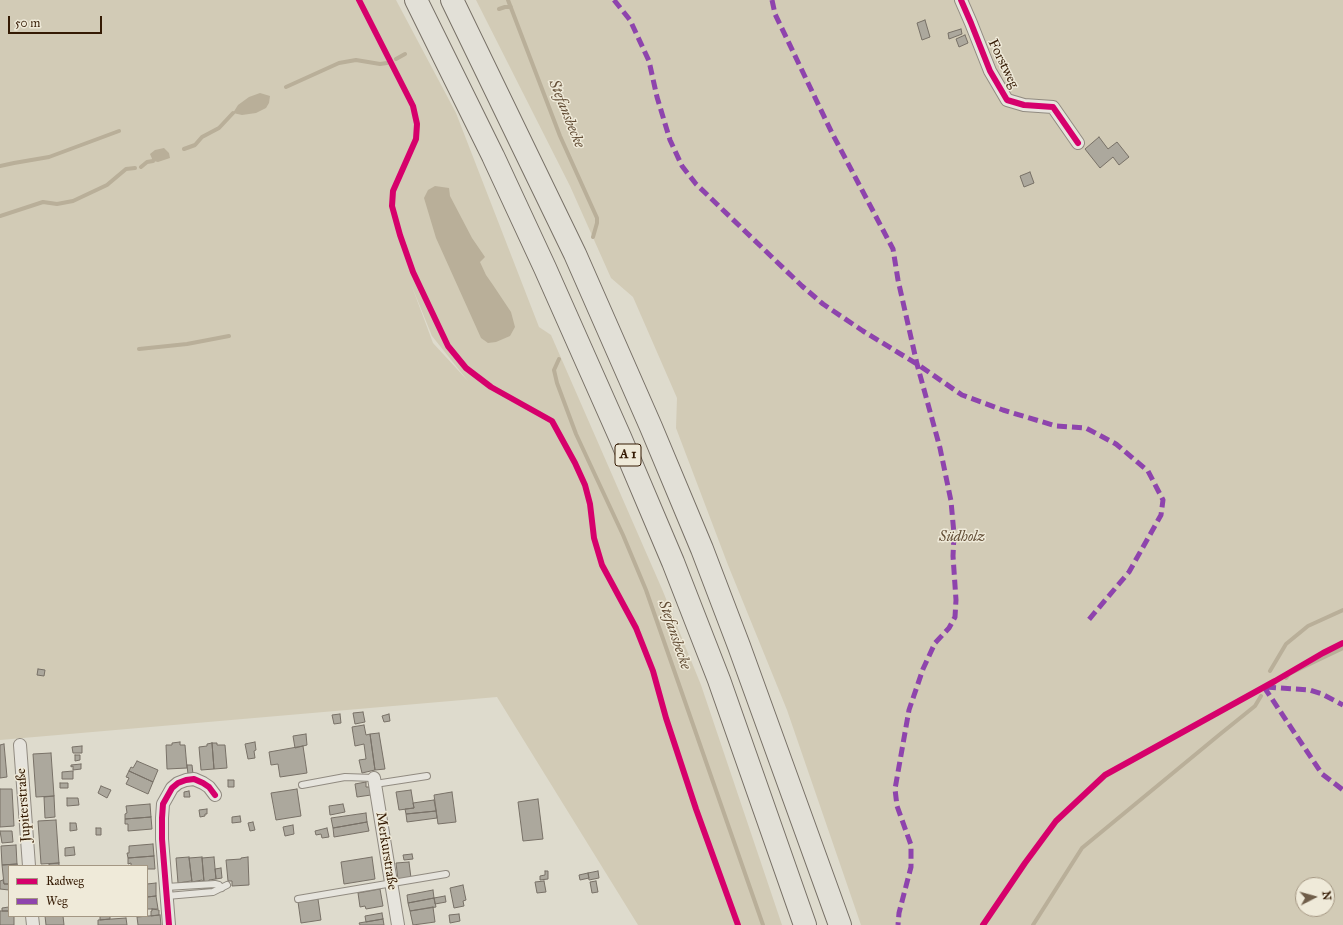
<!DOCTYPE html>
<meta charset="utf-8">
<style>
body{margin:0}
#map{position:relative;width:1343px;height:925px;overflow:hidden;background:#dedbcd;font-family:"IM FELL Great Primer",serif}
canvas{display:block}
.legend{position:absolute;left:8px;top:865px;width:140px;height:52px;box-sizing:border-box;background:#efead9;border:1px solid #a49783;margin:0;padding:5px 7px;list-style:none;font-size:12px;color:#341a03}
.legend li{display:flex;align-items:center;gap:8px;height:20px}
.legend b{width:20px;border:1px solid #a49783}
.north{position:absolute;left:1295px;top:877px;width:40px;height:40px;box-sizing:border-box;background:#efead9;border:1px solid #a49783;border-radius:50%;rotate:84deg;font-size:11px;font-weight:700;line-height:16px;text-align:center;color:#341a03}
.north::after{content:'';display:block;margin:auto;width:14px;height:18px;background:#705e4a;clip-path:polygon(50% 0,100% 100%,50% 72%,0 100%)}
.scale{position:absolute;left:8px;top:16px;width:94px;height:18px;box-sizing:border-box;border:2px solid #341a03;border-top:0;padding-left:5px;font-size:12px;line-height:14px;white-space:nowrap;color:#341a03;-webkit-text-stroke:3px #efead9;paint-order:stroke}
</style>
<div id="map">
<canvas width="1343" height="925"></canvas>
<ul class="legend">
<li><b style="height:5px;background:#d6006c"></b>Radweg</li>
<li><b style="height:5px;background:#8e44ad"></b>Weg</li>
</ul>
<div class="north">N</div>
<div class="scale">50 m</div>
</div>
<script>
const g = document.querySelector('canvas').getContext('2d');
g.lineJoin = 'round';
function paint(path, color) {
  g.fillStyle = color;
  g.fill(path, 'evenodd');
}
function shape(rows) {
  const path = new Path2D();
  for (const r of rows) {
    path.moveTo(r[0], r[1]);
    for (let i = 2; i < r.length; i += 2) path.lineTo(r[i], r[i + 1]);
  }
  return path;
}
function stroke(path, color, width, dash) {
  g.strokeStyle = color;
  g.lineWidth = width;
  g.lineCap = dash ? 'butt' : 'round';
  g.setLineDash(dash || []);
  g.stroke(path);
}
function label(font, color, halo, rows, align = 'center') {
  g.font = font + ' "IM FELL Great Primer",serif';
  g.lineWidth = 3;
  g.setLineDash([]);
  g.textBaseline = 'middle';
  g.strokeStyle = halo;
  g.fillStyle = color;
  for (const [text, x, y, turn = 0] of rows) {
    g.save();
    g.translate(x, y);
    g.rotate((+turn || 0) * Math.PI / 180);
    g.textAlign = isNaN(turn) ? turn : align;
    if (halo) g.strokeText(text, 0, 0);
    g.fillText(text, 0, 0);
    g.restore();
  }
}
paint(shape([
 [0,0,396,0,456,113,539,327,551,335,662,589,701,685,782,925,638,925,497,697,0,740],
 [411,284,432,336,468,381,433,343],
 [476,0,1343,0,1343,925,861,925,787,710,728,565,676,428,677,398,633,297,611,278,570,186],
 [1303,885,1327,885,1327,909,1303,909]
]), '#d2cbb6');
paint(shape([
 [260,93,270,96,269,103,266,108,256,113,242,115,233,113,238,105,249,97],
 [164,148,169,153,170,158,158,162,153,161,150,154,155,150],
 [435,186,449,188,450,196,472,238,485,257,480,262,486,275,493,285,511,312,515,327,510,336,496,342,488,343,481,338,436,238,424,198,428,190]
]), '#b9af99');
stroke(shape([
 [508,0,560,136,597,218,597,223,593,237],
 [499,9,505,7,511,7],
 [396,59,405,54],
 [286,87,339,63,356,60,380,64,387,63],
 [184,149,195,145,202,137,219,128,233,113],
 [0,166,14,163,49,157,119,131],
 [141,167,147,162,153,161],
 [0,216,43,202,57,204,73,201,107,185,126,169,135,168],
 [139,349,187,344,229,336],
 [559,359,554,370,557,383,576,434,623,535,646,590,763,925],
 [1270,671,1286,644,1308,626,1343,610],
 [1286,678,1289,674,1295,671,1343,648],
 [1033,925,1082,848,1219,735,1255,706,1261,696]
]), '#b9af99', 4);
const building = shape([
 [925,20,930,37,922,40,917,23,925,20],
 [961,29,962,34,949,39,948,33,961,29],
 [965,35,968,43,959,47,956,39,965,35],
 [1099,137,1108,149,1117,142,1129,157,1119,165,1113,157,1100,168,1085,149,1099,137],
 [1030,172,1034,183,1024,187,1020,176,1030,172],
 [38,669,45,670,44,676,37,675,38,669],
 [363,712,365,722,355,724,353,713,363,712],
 [340,714,341,723,334,724,332,715,340,714],
 [389,714,390,721,384,722,382,716,389,714],
 [364,725,366,735,370,734,375,770,362,773,359,760,366,759,364,744,355,746,352,727,364,725],
 [379,733,385,769,375,770,370,734,379,733],
 [306,734,307,745,295,748,293,736,306,734],
 [180,742,180,745,185,745,187,768,167,769,166,745,172,745,172,743,180,742],
 [255,742,256,750,254,751,255,758,248,759,245,744,255,742],
 [212,743,214,769,201,770,199,747,207,746,207,744,212,743],
 [212,743,217,743,217,745,225,745,227,768,214,769,212,743],
 [4,744,7,777,0,778,0,745,4,744],
 [82,746,82,753,73,753,72,747,82,746],
 [303,746,307,773,280,777,278,764,271,765,269,752,303,746],
 [51,753,54,796,36,797,33,754,51,753],
 [75,755,80,755,80,760,75,761,75,755],
 [137,761,158,770,153,782,129,771,131,767,133,768,137,761],
 [81,764,81,769,73,770,73,766,71,767,71,765,81,764],
 [187,765,192,765,193,774,188,774,187,765],
 [73,771,73,779,62,779,62,772,73,771],
 [129,771,153,782,148,794,126,784,129,778,126,777,129,771],
 [228,780,234,780,234,787,228,787,228,780],
 [366,782,366,787,370,787,371,795,357,797,355,784,366,782],
 [60,783,68,783,68,788,60,788,60,783],
 [101,786,111,790,107,798,98,793,101,786],
 [0,789,12,789,14,826,0,827,0,789],
 [297,789,301,816,276,820,271,793,297,789],
 [411,790,414,808,399,810,396,792,411,790],
 [189,791,190,797,184,797,184,792,189,791],
 [452,792,456,822,438,824,434,795,452,792],
 [54,796,55,817,45,818,44,797,54,796],
 [67,798,78,798,79,805,67,806,67,798],
 [538,799,543,839,523,841,518,802,538,799],
 [434,800,436,811,406,814,405,809,414,808,413,803,434,800],
 [150,804,151,817,125,819,125,814,127,813,126,806,150,804],
 [343,804,345,812,330,815,329,806,343,804],
 [207,809,207,814,205,814,205,816,200,817,199,810,207,809],
 [436,811,437,818,407,822,406,814,436,811],
 [366,813,367,822,333,828,331,818,366,813],
 [240,816,241,822,232,823,232,817,240,816],
 [151,817,152,829,128,831,128,824,125,824,125,819,151,817],
 [56,820,59,863,41,864,38,821,56,820],
 [253,822,255,830,250,831,248,823,253,822],
 [367,822,369,831,334,837,333,828,367,822],
 [70,823,76,823,77,830,70,831,70,823],
 [293,825,294,834,285,836,283,827,293,825],
 [96,828,101,828,101,835,96,835,96,828],
 [327,828,329,837,322,838,321,834,316,835,315,831,327,828],
 [0,831,12,831,13,842,2,843,0,831],
 [153,844,154,856,128,858,127,853,129,853,129,846,153,844],
 [16,845,17,864,2,865,1,846,16,845],
 [74,847,75,855,65,856,65,848,74,847],
 [412,854,413,859,404,860,403,855,412,854],
 [154,856,155,869,147,869,147,866,131,866,131,863,128,864,128,858,154,856],
 [189,857,192,882,191,881,178,883,176,858,189,857],
 [202,857,204,882,203,882,202,880,192,882,189,858,202,857],
 [214,857,216,879,209,880,209,882,204,882,202,858,214,857],
 [248,857,249,885,232,886,232,881,228,881,226,860,241,859,241,858,248,857],
 [372,857,375,879,344,884,341,862,372,857],
 [409,862,411,878,398,880,396,863,409,862],
 [59,863,59,866,49,866,49,864,59,863],
 [17,864,18,866,9,866,9,884,4,884,2,865,17,864],
 [221,868,222,878,216,879,215,869,221,868],
 [545,871,548,871,548,879,540,880,540,876,545,875,545,871],
 [598,871,599,878,589,880,588,873,598,871],
 [588,873,589,878,580,880,579,875,588,873],
 [3,880,4,884,9,884,9,890,0,889,0,881,3,880],
 [544,881,546,892,537,893,535,882,544,881],
 [596,881,598,892,592,893,590,882,596,881],
 [156,883,156,896,147,897,147,884,156,883],
 [463,885,466,900,463,901,464,906,454,908,450,888,463,885],
 [380,889,383,906,366,909,365,906,360,907,358,893,380,889],
 [433,890,434,898,408,903,407,895,433,890],
 [156,896,158,909,147,909,147,897,156,896],
 [445,896,446,902,435,904,434,898,445,896],
 [434,898,436,907,410,911,408,903,434,898],
 [318,899,321,920,301,923,298,902,318,899],
 [9,907,9,911,2,911,2,908,9,907],
 [433,907,435,922,413,925,410,911,433,907],
 [152,909,159,910,159,915,151,916,151,911,152,911,152,909],
 [0,911,9,911,9,916,14,916,14,925,0,925,0,911],
 [382,913,383,919,366,922,365,916,382,913],
 [459,914,460,921,450,923,449,915,459,914],
 [160,915,161,925,138,925,137,917,160,915],
 [45,916,63,916,64,925,46,925,45,916],
 [100,916,110,916,110,919,100,920,100,916],
 [126,918,127,925,98,925,98,920,126,918],
 [383,919,384,925,360,925,359,923,383,919]
]);
paint(building, '#aca89d');
stroke(building, '#787167', 1);
const lane = shape([
 [375,784,427,776],
 [302,785,345,777,374,778],
 [166,887,215,884,219,885,222,888],
 [167,896,213,892,227,885],
 [298,899,446,874]
]);
const street = shape([
 [961,0,971,23,990,71,1007,100,1024,105,1053,107,1078,143],
 [20,745,29,866],
 [374,778,398,925],
 [32,916,33,925],
 [169,925,162,839,162,818,163,804,172,788,178,783,186,780,194,779,203,783,209,787,215,795]
]);
const highway = shape([
 [416,0,493,156,545,268,620,437,673,562,719,680,805,925],
 [452,0,575,254,651,427,702,549,739,646,840,925]
]);
stroke(lane, '#918b81', 8);
stroke(street, '#918b81', 14);
stroke(highway, '#787167', 24);
stroke(lane, '#e6e4dd', 6);
stroke(street, '#e6e4dd', 12);
stroke(highway, '#e2e0d7', 22);
stroke(shape([
 [614,0,630,20,649,61,657,97,670,140,682,166,696,184,802,286,823,304,863,331,917,364,962,395,1003,410,1056,426,1086,428,1116,444,1148,471,1163,500,1161,515,1129,572,1086,623],
 [772,0,775,14,832,133,893,249,898,280,917,364,940,448,951,501,954,534,953,556,956,600,955,617,949,628,935,643,923,669,909,710,895,789,897,806,911,845,911,867,899,913,898,925],
 [1264,687,1322,774,1343,790],
 [1266,687,1310,690,1322,694,1343,705]
]), '#8e44ad', 5, [10, 5]);
stroke(shape([
 [359,0,413,106,417,124,416,139,393,191,392,206,400,235,413,272,448,346,466,368,491,387,552,421,575,463,585,485,590,504,594,538,602,565,636,628,653,671,666,718,696,809,738,925],
 [961,0,971,23,990,71,1007,100,1024,105,1053,107,1078,143],
 [169,925,162,839,162,818,163,804,172,788,178,783,186,780,194,779,203,783,209,787,215,795],
 [983,925,1025,863,1056,821,1105,775,1275,681,1323,653,1343,643]
]), '#d6006c', 6);
for (const [x, y, w] of [
 [628,455,26]
]) {
  const box = new Path2D();
  box.roundRect(x - w / 2, y - 11, w, 22, 3);
  g.fillStyle = '#efead9';
  g.fill(box);
  stroke(box, '#341a03', 1);
}
label('bold 13px', '#341a03', null, [
 ["A 1",628,455]
]);
label('14px', '#341a03', '#efead9', [
 ["Forstweg",1003,64,64],
 ["Jupiterstraße",24,805,-94],
 ["Merkurstraße",386,851,81]
]);
label('italic 14px', '#604b33', '#efead9', [
 ["Südholz",962,538]
]);
label('italic 15px', '#634e36', '#efead9', [
 ["Stefansbecke",566,114,68],
 ["Stefansbecke",674,635,71]
]);
</script>
